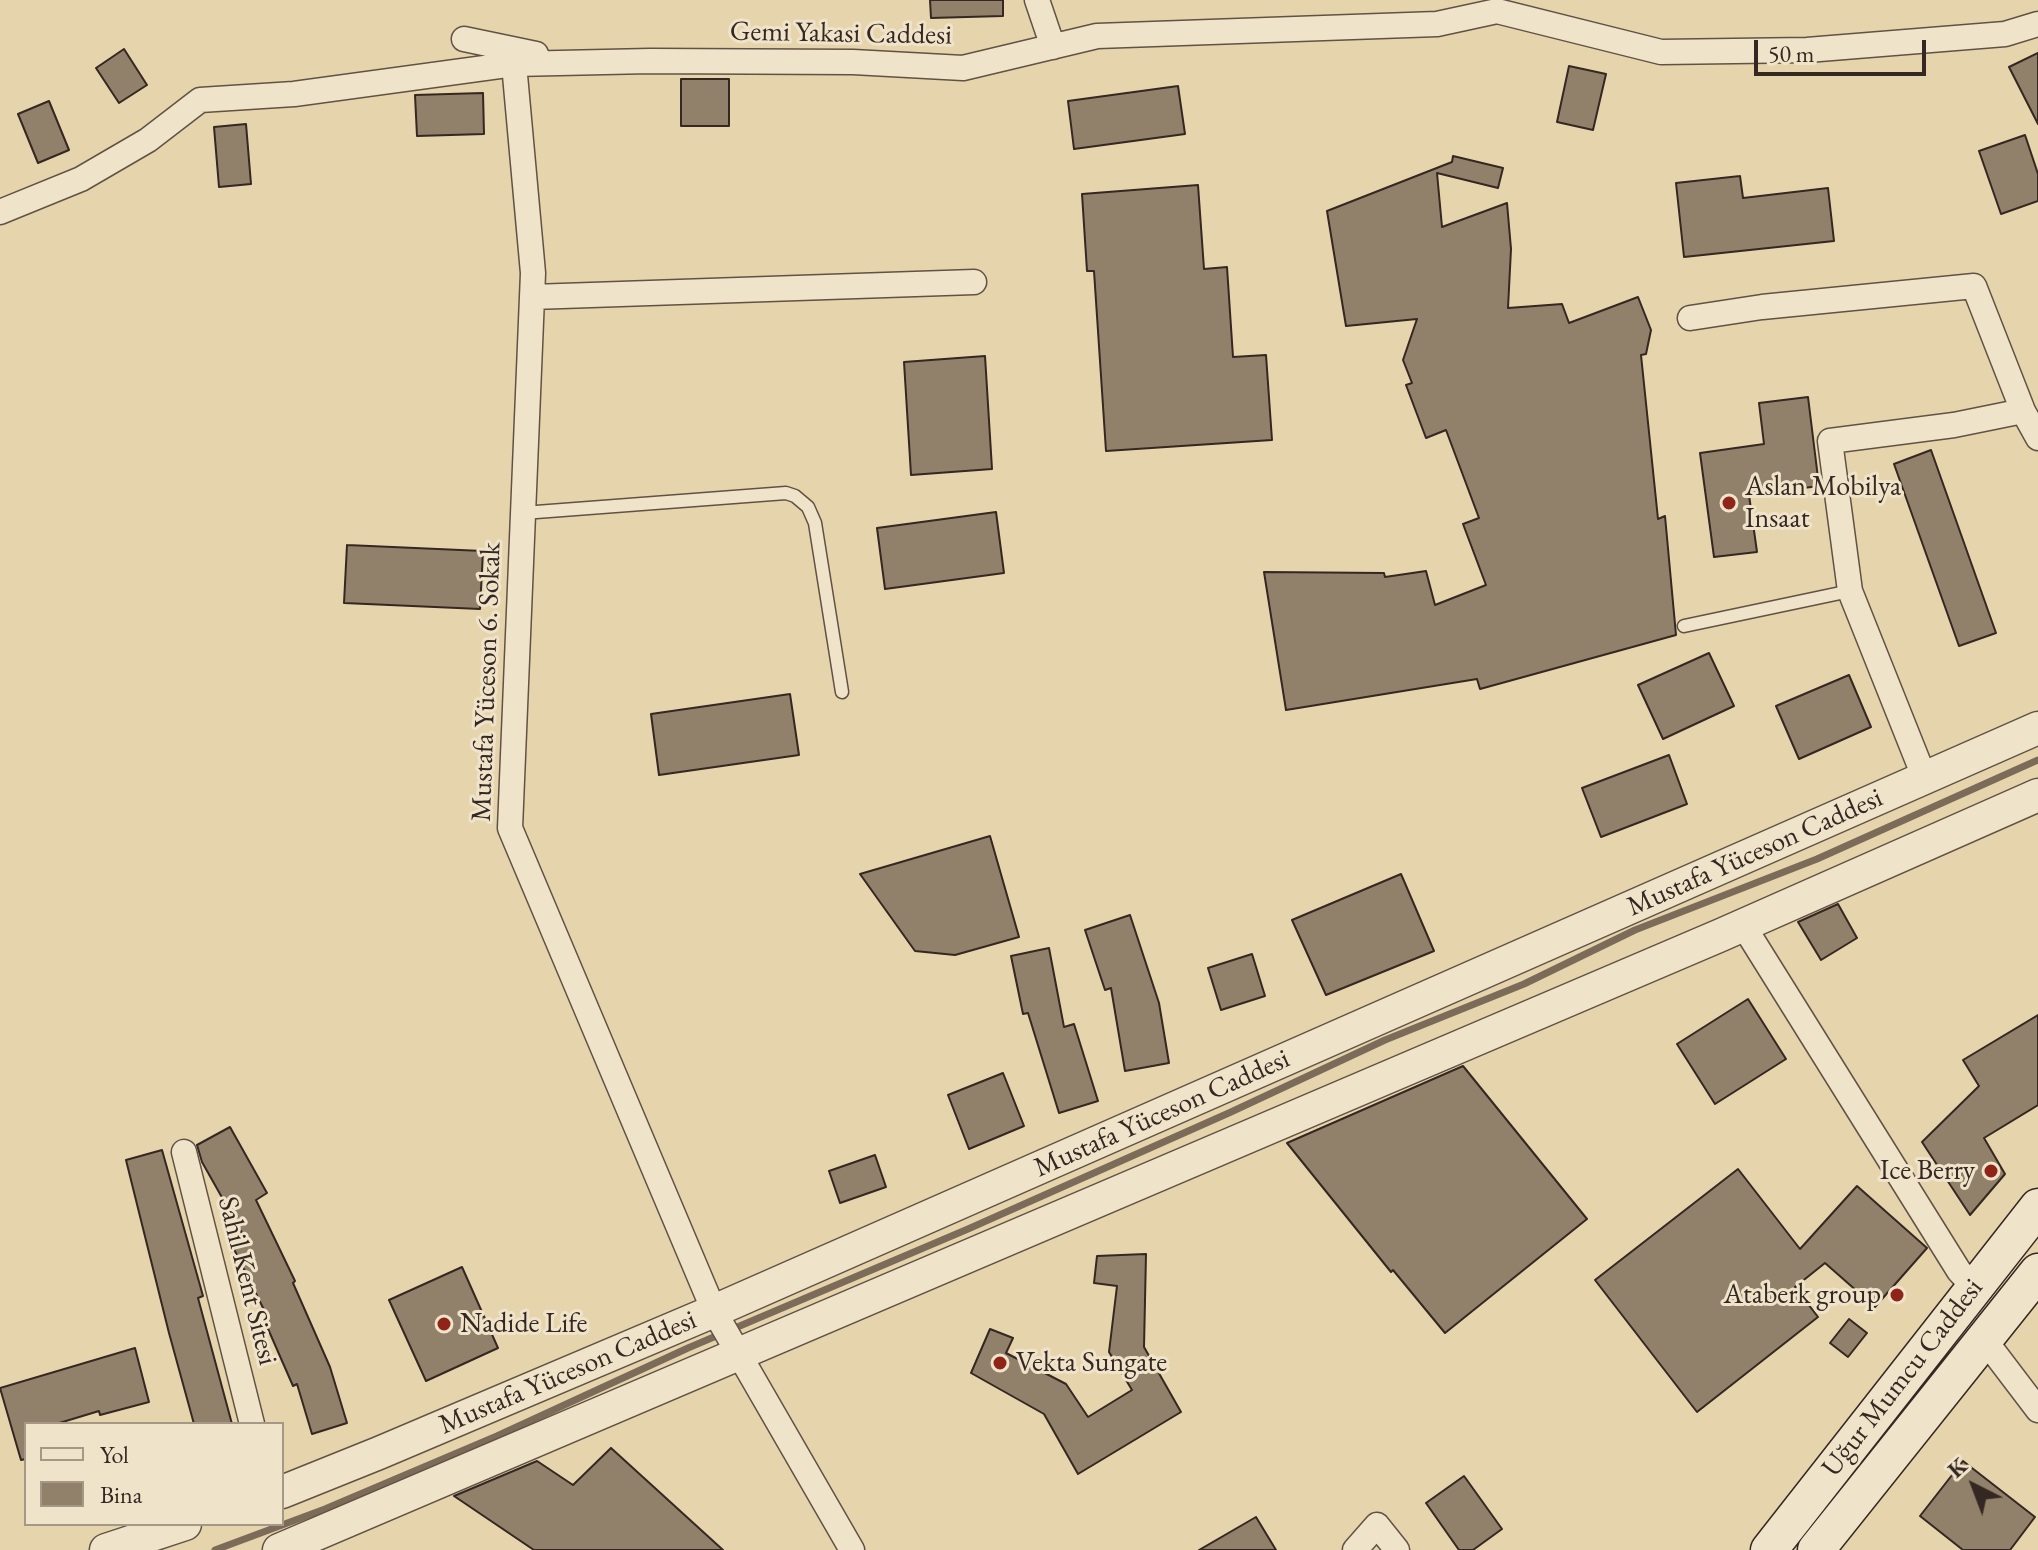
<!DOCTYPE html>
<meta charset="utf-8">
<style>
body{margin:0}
#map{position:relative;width:2038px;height:1550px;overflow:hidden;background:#e6d4ad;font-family:"EB Garamond",serif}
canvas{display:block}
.legend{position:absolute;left:24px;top:1422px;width:260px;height:104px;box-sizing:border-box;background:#efe3ca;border:2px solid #a59886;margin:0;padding:10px 14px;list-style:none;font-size:24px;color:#352721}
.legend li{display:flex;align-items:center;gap:16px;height:40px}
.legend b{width:40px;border:2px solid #a59886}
.north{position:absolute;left:1934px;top:1446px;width:80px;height:80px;-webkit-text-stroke:6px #efe3ca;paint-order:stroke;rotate:318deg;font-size:22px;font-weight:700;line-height:32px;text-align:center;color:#352721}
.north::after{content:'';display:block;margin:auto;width:28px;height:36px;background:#352721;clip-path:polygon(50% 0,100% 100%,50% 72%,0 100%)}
.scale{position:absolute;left:1754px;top:40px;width:172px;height:36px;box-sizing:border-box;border:4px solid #352721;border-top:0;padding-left:10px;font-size:24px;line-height:28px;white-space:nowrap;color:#352721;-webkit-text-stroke:6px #efe3ca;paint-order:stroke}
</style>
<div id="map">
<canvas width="2038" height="1550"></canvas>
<ul class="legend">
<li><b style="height:10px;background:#efe3ca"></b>Yol</li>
<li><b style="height:22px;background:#91816a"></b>Bina</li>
</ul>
<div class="north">K</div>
<div class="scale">50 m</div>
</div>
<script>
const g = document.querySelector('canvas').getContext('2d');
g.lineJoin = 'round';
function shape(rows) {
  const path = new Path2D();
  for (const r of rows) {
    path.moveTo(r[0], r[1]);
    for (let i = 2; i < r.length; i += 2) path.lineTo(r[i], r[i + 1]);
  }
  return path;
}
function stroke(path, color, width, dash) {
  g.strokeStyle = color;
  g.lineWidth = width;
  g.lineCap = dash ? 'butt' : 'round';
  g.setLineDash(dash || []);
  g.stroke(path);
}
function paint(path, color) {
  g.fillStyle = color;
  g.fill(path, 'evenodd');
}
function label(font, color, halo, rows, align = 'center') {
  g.font = font + ' "EB Garamond",serif';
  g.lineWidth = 6;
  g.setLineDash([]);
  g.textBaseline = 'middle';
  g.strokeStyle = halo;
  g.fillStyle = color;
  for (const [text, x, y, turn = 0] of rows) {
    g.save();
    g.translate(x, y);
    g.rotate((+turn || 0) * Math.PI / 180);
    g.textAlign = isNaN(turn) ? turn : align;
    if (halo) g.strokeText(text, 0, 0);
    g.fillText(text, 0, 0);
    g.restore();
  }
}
stroke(shape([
 [215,1550,325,1509,497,1436,688,1348,968,1229,1231,1112,1385,1040,1524,984,1635,930,1817,859,2038,760]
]), '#7b6b58', 7);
const building = shape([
 [930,0,1003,0,1003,16,931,18,930,0],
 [124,49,147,85,119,103,96,68,124,49],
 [2038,53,2038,124,2009,67,2038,53],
 [1569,66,1606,74,1593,130,1557,122,1569,66],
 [681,79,729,79,729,126,681,126,681,79],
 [1178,86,1185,134,1074,149,1068,101,1178,86],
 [483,93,484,134,417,136,415,95,483,93],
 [49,101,69,150,38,163,18,114,49,101],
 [246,124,251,184,219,187,214,127,246,124],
 [2025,135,2038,174,2038,201,2001,214,1979,151,2025,135],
 [1453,156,1503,168,1498,188,1437,173,1442,227,1507,203,1511,249,1508,308,1562,304,1569,323,1638,297,1651,330,1646,354,1641,355,1658,519,1665,516,1676,635,1480,689,1477,679,1286,710,1264,572,1384,573,1385,577,1426,571,1435,605,1486,585,1463,524,1479,518,1446,430,1426,438,1406,385,1412,383,1403,360,1417,319,1346,326,1327,211,1452,162,1453,156],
 [1740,176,1743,198,1828,188,1834,241,1684,257,1676,183,1740,176],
 [1198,185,1204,269,1227,267,1233,357,1266,355,1272,440,1106,451,1094,271,1087,271,1082,194,1198,185],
 [985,356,992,469,911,475,904,362,985,356],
 [1808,397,1819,486,1749,495,1757,552,1714,557,1700,453,1764,444,1759,403,1808,397],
 [1931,450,1996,633,1959,646,1894,464,1931,450],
 [996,512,1004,573,885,589,877,528,996,512],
 [347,545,483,551,480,609,344,603,347,545],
 [1709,653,1734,706,1663,739,1638,685,1709,653],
 [1849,675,1871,727,1799,759,1776,706,1849,675],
 [790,694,799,755,659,775,651,714,790,694],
 [1669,755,1687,804,1601,837,1582,788,1669,755],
 [990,836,1019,937,955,955,915,951,860,874,990,836],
 [1401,874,1434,951,1326,995,1292,920,1401,874],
 [1838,904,1857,938,1821,960,1798,922,1838,904],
 [1130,915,1159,1003,1169,1063,1125,1071,1111,988,1105,990,1085,930,1130,915],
 [1049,948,1064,1027,1074,1024,1098,1101,1059,1113,1028,1013,1023,1014,1011,956,1049,948],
 [1252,954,1265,996,1221,1010,1208,968,1252,954],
 [1748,999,1786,1059,1715,1104,1677,1044,1748,999],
 [2038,1015,2038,1105,1984,1138,2005,1174,1970,1215,1922,1142,1979,1086,1963,1060,2038,1015],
 [1463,1066,1587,1219,1445,1333,1393,1270,1391,1272,1287,1143,1463,1066],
 [1003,1073,1024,1126,969,1149,948,1095,1003,1073],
 [230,1127,267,1193,256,1200,295,1281,293,1283,330,1367,347,1423,312,1434,297,1384,293,1386,265,1322,269,1320,229,1239,242,1233,202,1162,197,1145,230,1127],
 [162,1150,203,1296,198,1298,232,1424,194,1424,169,1333,126,1160,162,1150],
 [875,1155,886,1187,840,1203,829,1171,875,1155],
 [1738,1169,1800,1249,1857,1186,1927,1248,1875,1307,1825,1263,1795,1287,1818,1317,1697,1412,1595,1280,1738,1169],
 [1146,1254,1144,1347,1181,1412,1078,1474,1044,1414,971,1373,990,1329,1013,1338,1006,1353,1066,1384,1088,1417,1132,1390,1109,1352,1117,1286,1094,1283,1097,1256,1146,1254],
 [462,1267,498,1348,426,1381,389,1300,462,1267],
 [1849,1319,1867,1333,1848,1357,1830,1343,1849,1319],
 [135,1348,149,1402,100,1415,99,1411,56,1424,26,1424,26,1459,21,1460,0,1388,135,1348],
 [611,1448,723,1550,534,1550,454,1496,537,1461,573,1485,611,1448],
 [1963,1461,2035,1517,2010,1550,1963,1550,1920,1516,1963,1461],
 [1464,1476,1502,1529,1473,1550,1459,1550,1426,1503,1464,1476],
 [1256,1517,1276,1550,1199,1550,1256,1517]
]);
paint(building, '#91816a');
stroke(building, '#352721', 2);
const service = shape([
 [523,513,786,493,795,496,808,507,815,523,842,692],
 [1684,626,1850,591]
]);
const minor = shape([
 [1037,0,1053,47],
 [464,39,536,54],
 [514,64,533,273,510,828,714,1311,852,1550],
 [0,212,81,179,148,140,200,100,294,94,514,64,650,61,853,62,963,68,1097,36,1437,24,1497,11,1661,52,1807,50,2005,34,2038,24],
 [532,297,974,282],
 [1690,318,1762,307,1974,286,2023,411,2038,438],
 [1925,779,1850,591,1830,441,1954,425,2023,411],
 [1743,925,1959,1271,1974,1287],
 [184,1152,252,1424],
 [1984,1339,2038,1410],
 [1355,1550,1377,1525,1397,1550]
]);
const tertiary = shape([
 [282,1492,379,1453,714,1311,2038,728],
 [106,1550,185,1524],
 [279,1550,1721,935,2038,795]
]);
const secondary = shape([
 [1769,1550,2038,1207],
 [1816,1550,2038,1272]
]);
stroke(service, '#615244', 15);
stroke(minor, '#615244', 27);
stroke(tertiary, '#615244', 35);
stroke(secondary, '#352721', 39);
stroke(service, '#efe3ca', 12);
stroke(minor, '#efe3ca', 24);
stroke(tertiary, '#efe3ca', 32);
stroke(secondary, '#efe3ca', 36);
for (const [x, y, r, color] of [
 [1729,503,8,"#8f2418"],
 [1991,1171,8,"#8f2418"],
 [1897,1295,8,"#8f2418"],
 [444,1324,8,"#8f2418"],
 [1000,1363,8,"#8f2418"]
]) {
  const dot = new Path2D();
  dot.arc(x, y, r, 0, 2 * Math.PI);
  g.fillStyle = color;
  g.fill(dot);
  stroke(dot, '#efe3ca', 3);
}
label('28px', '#352721', '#efe3ca', [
 ["Gemi Yakasi Caddesi",841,34,1],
 ["Mustafa Yüceson 6. Sokak",487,682,-88],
 ["Mustafa Yüceson Caddesi",1755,853,-24],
 ["Mustafa Yüceson Caddesi",1162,1114,-24],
 ["Sahil Kent Sitesi",247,1281,76],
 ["Mustafa Yüceson Caddesi",568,1373,-23],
 ["Uğur Mumcu Caddesi",1903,1378,-52]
]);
label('28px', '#352721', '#efe3ca', [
 ["Aslan Mobilya",1745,487],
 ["Insaat",1745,519],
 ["Ice Berry",1975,1171,"right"],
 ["Ataberk group",1881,1295,"right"],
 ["Nadide Life",460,1324],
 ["Vekta Sungate",1016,1363]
], 'left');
</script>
